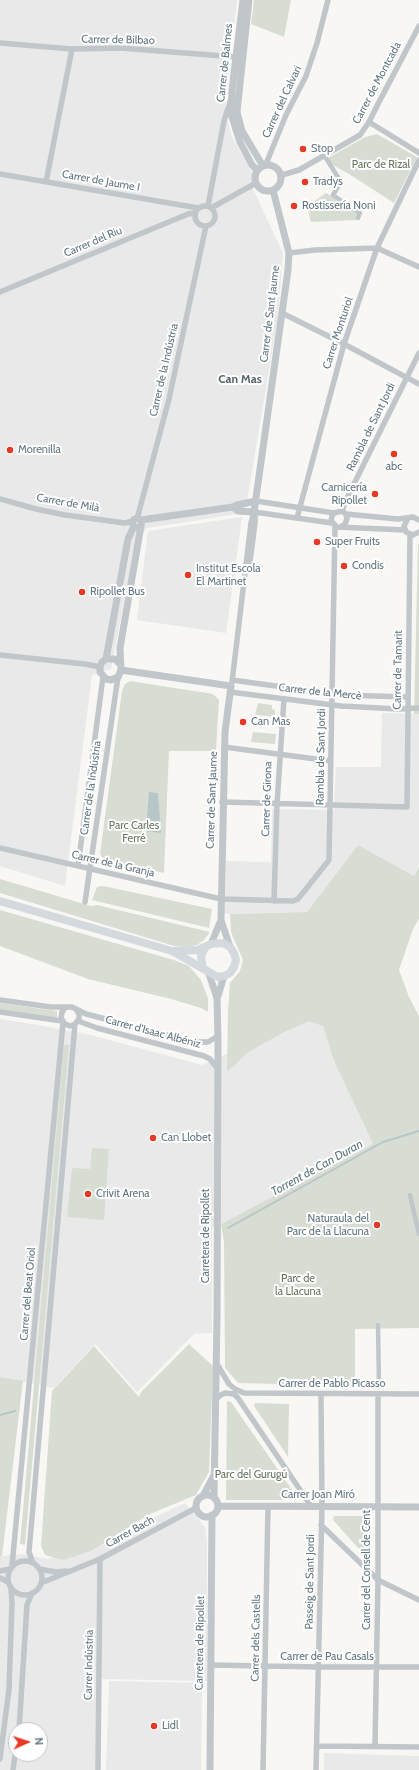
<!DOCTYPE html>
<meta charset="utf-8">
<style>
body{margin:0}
#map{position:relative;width:419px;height:1770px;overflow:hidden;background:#f8f7f4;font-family:Cabin,sans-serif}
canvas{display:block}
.north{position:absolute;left:8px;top:1722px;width:40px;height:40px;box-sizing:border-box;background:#fff;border:1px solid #c0c9cc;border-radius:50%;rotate:87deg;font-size:11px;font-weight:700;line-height:16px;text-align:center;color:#627780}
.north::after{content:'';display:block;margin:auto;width:14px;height:18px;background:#e73925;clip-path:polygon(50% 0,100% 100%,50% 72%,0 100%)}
</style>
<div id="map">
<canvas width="419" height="1770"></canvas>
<div class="north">N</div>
</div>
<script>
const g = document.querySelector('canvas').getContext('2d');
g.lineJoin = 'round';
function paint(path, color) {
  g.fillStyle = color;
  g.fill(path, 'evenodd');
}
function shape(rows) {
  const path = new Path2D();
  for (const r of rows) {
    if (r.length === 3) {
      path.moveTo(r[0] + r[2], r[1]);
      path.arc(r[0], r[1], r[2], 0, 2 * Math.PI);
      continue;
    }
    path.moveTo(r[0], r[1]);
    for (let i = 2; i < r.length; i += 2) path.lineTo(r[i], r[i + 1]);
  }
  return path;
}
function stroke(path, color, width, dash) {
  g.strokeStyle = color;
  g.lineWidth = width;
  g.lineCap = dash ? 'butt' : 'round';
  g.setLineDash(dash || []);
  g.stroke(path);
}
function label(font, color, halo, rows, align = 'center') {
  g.font = font + ' Cabin,sans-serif';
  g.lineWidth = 4;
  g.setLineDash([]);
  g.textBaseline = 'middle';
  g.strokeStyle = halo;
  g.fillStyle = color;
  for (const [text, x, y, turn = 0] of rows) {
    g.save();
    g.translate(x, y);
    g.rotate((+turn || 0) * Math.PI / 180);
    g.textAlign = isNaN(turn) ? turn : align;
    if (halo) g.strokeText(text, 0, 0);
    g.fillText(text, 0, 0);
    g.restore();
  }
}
paint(shape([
 [0,0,237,0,225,100,226,114,232,137,252,172,252,187,283,253,278,317,245,513,147,528,136,541,111,669,92,675,65,886,0,866],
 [242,517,226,633,137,620,148,531],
 [382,713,419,714,419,863,414,876,358,845,307,912,225,914,226,861,271,862,272,809,334,810,336,767,381,767],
 [311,1016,322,1023,334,1061,373,1144,246,1212,212,1228,212,1333,194,1334,137,1392,95,1344,54,1388,0,1377,0,1019,38,1025,91,1035,202,1065],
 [185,1503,205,1527,207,1543,207,1681,102,1679,98,1770,0,1770,0,1556,23,1554,47,1559,95,1545],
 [16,1730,40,1730,40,1754,16,1754],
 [109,1681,202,1683,201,1770,106,1770],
 [324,1753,419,1756,419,1770,324,1770]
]), '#e8e9e8');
paint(shape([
 [254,0,291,0,284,37,251,24],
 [377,134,417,157,394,203,349,174,331,164,328,158,365,137],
 [326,193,359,212,356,220,311,222,307,206],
 [418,544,419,544,419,714,414,714],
 [130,681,213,694,219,700,216,751,169,751,164,873,104,860,100,854,122,691,125,684],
 [258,703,272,705,272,709,275,710,275,716,277,717,255,715],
 [253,732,276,734,275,744,251,742],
 [358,845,414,876,419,866,419,919,413,929,399,970,409,997,419,1016,419,1328,355,1329,355,1386,238,1383,225,1368,224,1242,221,1224,373,1144,334,1061,323,1026,309,1021,284,1032,247,1053,227,1072,228,1011,230,983,240,971,243,960,231,932,230,914,307,912],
 [0,879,91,906,97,905,210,932,204,940,197,945,187,947,174,946,0,893],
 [103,886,212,909,209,928,92,900,97,887],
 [0,910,174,960,189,966,201,980,208,998,208,1012,201,1008,171,999,88,979,0,946],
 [0,1003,57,1011,57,1019,0,1010],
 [64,1045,69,1045,25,1545,20,1544],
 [92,1148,109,1149,104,1220,67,1217,72,1168,90,1169],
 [189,1344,213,1366,209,1472,196,1495,150,1514,91,1551,63,1560,45,1555,41,1546,52,1391,94,1346,139,1397,141,1392],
 [0,1377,23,1381,2,1556,0,1556],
 [227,1401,231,1402,297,1497,296,1500,226,1500],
 [255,1403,289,1404,288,1457,254,1406],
 [334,1516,370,1516,371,1556,369,1560,333,1520]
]), '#d8ddd3');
paint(shape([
 [149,792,158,793,161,833,146,831]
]), '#b7c6c8');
stroke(shape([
 [228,1228,383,1142,419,1131],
 [0,1415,15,1411]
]), '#b7c6c8', 2);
stroke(shape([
 [324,155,341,182,333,195,360,213,358,218],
 [410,1195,419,1234],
 [378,1325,379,1387]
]), '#c0c6c9', 4.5);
stroke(shape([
 [0,43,72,49,121,48,236,57],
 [369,122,419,153],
 [266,164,286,115,306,76,317,43,328,0],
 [0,174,198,208],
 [282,175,299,170,360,135,369,122,378,104,419,26],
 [46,182,72,49],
 [205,216,10],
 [208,206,224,121,230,102],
 [211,208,256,183],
 [289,253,315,250,377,248,419,267],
 [0,292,188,214,195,213],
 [282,313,344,344,419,384],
 [0,499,36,509,65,515,125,523,133,521],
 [256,501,334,513,342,511,346,514,347,519,345,524,341,527],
 [342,511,346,500,419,353],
 [254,512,332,523],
 [334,513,332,516,331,521,337,527,405,530],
 [346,514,398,519,413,517,419,520],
 [297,518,344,344,377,248,419,160],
 [408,518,404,526,406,532,413,535,419,532],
 [137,519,169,399,206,226],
 [249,569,255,523,255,516],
 [0,655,85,664,100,667],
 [232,680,341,695,408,697],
 [232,682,251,523,254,512],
 [230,692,341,706,398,709,419,708],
 [224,747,331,761],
 [222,802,407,807,410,534],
 [0,848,221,899,293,901,298,899,329,860,335,526],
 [78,866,103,677],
 [274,901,277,804,284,699],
 [85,902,118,677],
 [0,1000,51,1007,72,1007,86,1014,194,1042,208,1042,218,1036],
 [65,1008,62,1012,61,1018,65,1024,70,1026,75,1024,79,1019,79,1014,76,1009],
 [0,1012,62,1021],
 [78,1021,97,1028,204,1056,210,1059,218,1069],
 [217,1364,229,1384,235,1389,244,1393,419,1394],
 [216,1400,219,1396,225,1393,234,1394,238,1398,311,1506],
 [321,1525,378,1580,419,1600],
 [25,1578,17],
 [33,1563,29,1552,75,1024],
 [12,1566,63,1023],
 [39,1569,56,1572,66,1571],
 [0,1571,10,1569],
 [0,1578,8,1582],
 [41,1583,100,1559,196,1508],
 [211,1665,318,1667,419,1667],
 [19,1730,27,1605,32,1593],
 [317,1746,419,1747],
 [375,1746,378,1580,378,1394],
 [0,1759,9,1689,12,1603,11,1589],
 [13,1770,16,1748],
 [98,1770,100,1559],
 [263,1770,268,1506],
 [316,1770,322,1506,321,1394]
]), '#c0c6c9', 5.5);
stroke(shape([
 [243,0,232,90,231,114,240,142,252,165,257,170],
 [249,0,237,112,242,131,263,166],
 [268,178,13],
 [233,507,238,511,254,512,288,270,289,253,273,190],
 [137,523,4.5],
 [141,520,233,507,237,505,256,501],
 [106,659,128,539,134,526],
 [120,664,115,659,106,659,102,662,100,667,100,672,106,679,111,680,118,677,121,670,120,648,141,526],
 [121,670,231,686,225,732,221,920,230,947],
 [211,944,221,920],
 [209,974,217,998,218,1039,217,1317,214,1498],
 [218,996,224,976],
 [207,1506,11],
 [203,1496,214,1475],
 [218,1506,419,1507],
 [210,1770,212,1515]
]), '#c0c6c9', 7);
stroke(shape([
 [0,901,172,951,218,977,224,976,230,973,234,967,236,960,234,953,230,947,223,943,211,944,198,950,172,951],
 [203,968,201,956,205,948]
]), '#d3d9dc', 8);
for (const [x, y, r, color] of [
 [303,149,4,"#e73925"],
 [305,182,4,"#e73925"],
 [294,206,4,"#e73925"],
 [10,450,4,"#e73925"],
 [394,454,4,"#e73925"],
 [375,494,4,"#e73925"],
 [317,542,4,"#e73925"],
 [344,566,4,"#e73925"],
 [188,575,4,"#e73925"],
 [82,592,4,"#e73925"],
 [243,722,4,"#e73925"],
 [153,1138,4,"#e73925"],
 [88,1194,4,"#e73925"],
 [377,1225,4,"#e73925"],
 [154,1726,4,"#e73925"]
]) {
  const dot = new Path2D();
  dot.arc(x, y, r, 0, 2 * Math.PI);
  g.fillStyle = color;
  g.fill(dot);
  stroke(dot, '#fff', 1.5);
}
label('11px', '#627780', '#fff', [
 ["Carrer de Bilbao",118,40,1],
 ["Carrer de Balmes",225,63,-84],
 ["Carrer de Montcada",377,83,-62],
 ["Carrer del Calvari",282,102,-65],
 ["Carrer de Jaume I",101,181,10],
 ["Carrer del Riu",93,242,-23],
 ["Carrer de Sant Jaume",270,314,-83],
 ["Carrer Monturiol",338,333,-72],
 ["Carrer de la Indústria",164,370,-77],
 ["Rambla de Sant Jordi",371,427,-64],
 ["Carrer de Milà",68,503,10],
 ["Carrer de Tamarit",398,670,-89],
 ["Carrer de la Mercè",320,692,6],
 ["Rambla de Sant Jordi",321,757,-89],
 ["Carrer de la Indústria",91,788,-82],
 ["Carrer de Girona",267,799,-88],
 ["Carrer de Sant Jaume",212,800,-88],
 ["Carrer de la Granja",113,864,13],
 ["Carrer d'Isaac Albéniz",153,1032,15],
 ["Carretera de Ripollet",206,1236,-90],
 ["Carrer del Beat Oriol",28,1294,-85],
 ["Carrer de Pablo Picasso",332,1384],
 ["Carrer Joan Miró",318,1495],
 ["Carrer Bach",130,1532,-29],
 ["Carrer del Consell de Cent",367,1570,-90],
 ["Passeig de Sant Jordi",310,1582,-89],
 ["Carrer dels Castells",256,1638,-89],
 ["Carretera de Ripollet",200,1643,-89],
 ["Carrer de Pau Casals",327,1657],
 ["Carrer Indústria",89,1665,-89]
]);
label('11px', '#627780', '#fff', [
 ["Stop",311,149],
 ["Tradys",313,182],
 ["Rostissería Noni",302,206],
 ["Morenilla",18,450],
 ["abc",394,467,"center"],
 ["Carnicería",367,488,"right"],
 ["Ripollet",367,501,"right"],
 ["Super Fruits",325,542],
 ["Condis",352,566],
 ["Institut Escola",196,569],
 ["El Martinet",196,582],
 ["Ripollet Bus",90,592],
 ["Can Mas",251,722],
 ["Can Llobet",161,1138],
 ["Crivit Arena",96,1194],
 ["Naturaula del",369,1219,"right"],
 ["Parc de la Llacuna",369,1232,"right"],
 ["Lidl",162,1726]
], 'left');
label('11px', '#687861', '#fff', [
 ["Parc de Rizal",381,165],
 ["Parc Carles",134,826],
 ["Ferré",134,839],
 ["Parc de",298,1279],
 ["la Llacuna",298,1292],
 ["Parc del Gurugú",251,1475]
]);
label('bold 12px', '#54646b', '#fff', [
 ["Can Mas",240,379]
]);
label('italic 12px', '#5d767b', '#fff', [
 ["Torrent de Can Duran",317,1168,-29]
]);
</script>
